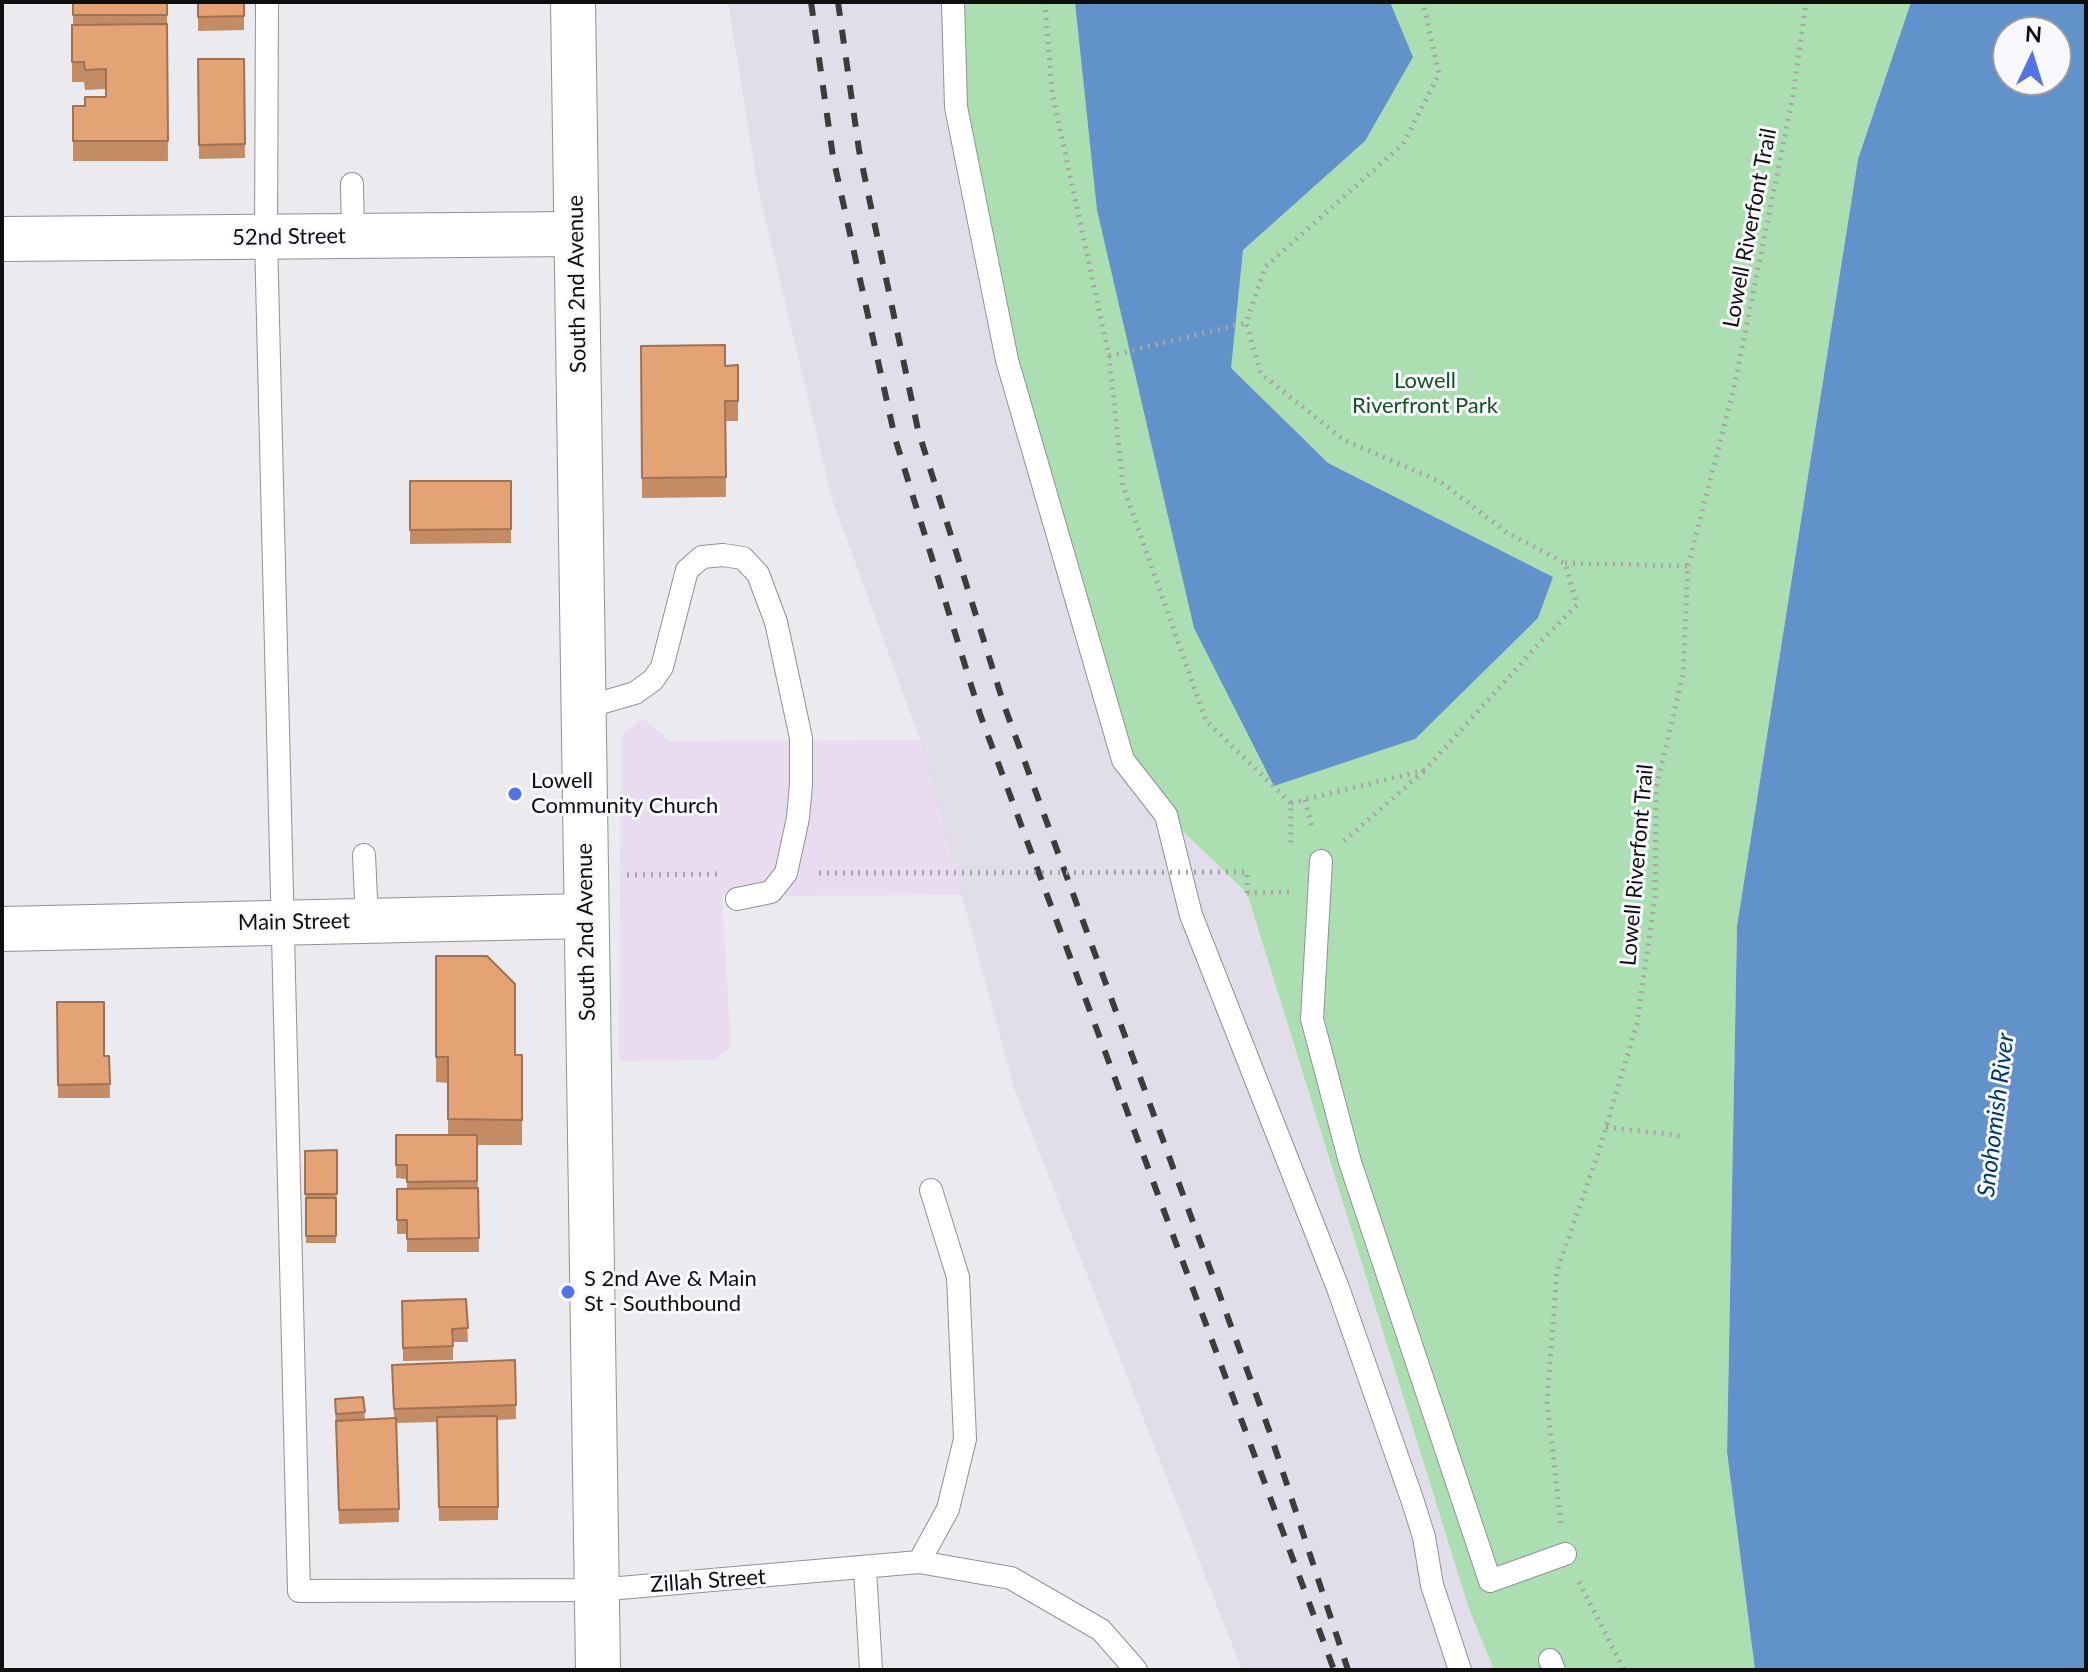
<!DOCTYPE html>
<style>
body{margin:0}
#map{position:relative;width:2088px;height:1672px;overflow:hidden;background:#ebeaef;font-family:Lato,sans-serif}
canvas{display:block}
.frame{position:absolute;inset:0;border:4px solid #0f0f10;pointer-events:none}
.north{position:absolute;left:1992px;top:16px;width:80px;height:80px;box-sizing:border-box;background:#f9f8fc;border:2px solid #9b9b9e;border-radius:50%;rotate:4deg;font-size:22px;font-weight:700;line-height:32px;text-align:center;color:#0f0f10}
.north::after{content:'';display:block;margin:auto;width:28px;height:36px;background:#5373e8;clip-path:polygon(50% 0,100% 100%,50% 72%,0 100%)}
</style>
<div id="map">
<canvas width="2088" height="1672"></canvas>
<div class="frame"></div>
<div class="north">N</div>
</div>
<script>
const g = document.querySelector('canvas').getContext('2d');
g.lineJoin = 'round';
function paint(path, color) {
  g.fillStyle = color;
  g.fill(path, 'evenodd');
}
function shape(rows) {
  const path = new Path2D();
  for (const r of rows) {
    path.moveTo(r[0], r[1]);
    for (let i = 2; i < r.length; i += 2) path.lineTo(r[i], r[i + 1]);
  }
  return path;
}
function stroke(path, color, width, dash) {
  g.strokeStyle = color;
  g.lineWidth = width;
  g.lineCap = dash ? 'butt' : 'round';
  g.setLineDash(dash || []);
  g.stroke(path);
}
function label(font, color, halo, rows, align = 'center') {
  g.font = font + ' Lato,sans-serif';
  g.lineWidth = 6;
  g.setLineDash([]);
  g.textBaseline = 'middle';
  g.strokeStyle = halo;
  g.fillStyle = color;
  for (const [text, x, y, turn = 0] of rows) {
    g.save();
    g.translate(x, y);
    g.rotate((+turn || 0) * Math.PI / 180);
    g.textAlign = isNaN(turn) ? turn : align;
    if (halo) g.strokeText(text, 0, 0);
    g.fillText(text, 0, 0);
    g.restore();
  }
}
paint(shape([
 [642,718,670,741,920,740,962,895,722,896,731,1047,714,1060,619,1061,621,736]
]), '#e9dcf0');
paint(shape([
 [728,2,953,2,1166,815,1247,893,1469,1609,1494,1670,1242,1670,1014,1088,920,740,832,499,758,189]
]), '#e1deea');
paint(shape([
 [953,2,1911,2,1858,159,1737,926,1727,1452,1755,1670,1494,1670,1469,1609,1247,893,1166,815,1123,760,1007,360,956,107]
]), '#abdfb1');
paint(shape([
 [1075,2,1390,2,1413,57,1365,141,1243,250,1231,368,1328,463,1553,577,1538,618,1415,739,1274,786,1194,628,1097,210],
 [1911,2,2086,2,2086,1670,1755,1670,1727,1452,1737,926,1858,159],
 [2008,32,2056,32,2056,80,2008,80]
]), '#6193ca');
const lane = shape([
 [267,2,266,238,299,1591,597,1590,919,1562,1011,1578,1101,1630,1136,1670],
 [953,2,956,107,1007,360,1123,760,1166,815,1191,915,1338,1288,1413,1502,1424,1537,1432,1585,1460,1670],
 [352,184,353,237],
 [583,708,635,693,653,680,662,667,687,570,702,557,723,555,743,558,758,574,776,622,801,738,801,784,798,818,786,873,771,892,737,899],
 [364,855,367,920],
 [1321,861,1312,1019,1350,1162,1490,1581,1565,1554],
 [919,1562,948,1509,965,1439,958,1277,931,1190],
 [865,1569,871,1670],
 [1550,1660,1554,1670]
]);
const street = shape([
 [2,239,576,234],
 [2,929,586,916]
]);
const secondary = shape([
 [573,2,598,1670]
]);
stroke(lane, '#929195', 24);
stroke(street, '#929195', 46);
stroke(secondary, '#929195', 46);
stroke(shape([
 [1045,2,1052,92,1109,356,1123,486,1206,721,1291,803,1291,848],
 [1109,356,1246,323],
 [1565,563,1688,566],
 [1305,800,1313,831],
 [1291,803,1425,770,1545,637,1577,605,1565,563,1506,532,1441,482,1344,440,1261,374,1246,323,1265,267,1403,144,1439,74,1423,2],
 [1344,841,1424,771],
 [819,873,858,873],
 [627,875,721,874],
 [1247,893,1290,892],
 [1606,1127,1682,1136],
 [1561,1523,1547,1402,1557,1271,1598,1154,1637,1023,1655,897,1656,788,1683,675,1688,566,1734,388,1793,95,1806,2],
 [1579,1582,1624,1670]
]), '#a6a5a9', 5, [2, 6]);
stroke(lane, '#fff', 22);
stroke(street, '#fff', 44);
stroke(secondary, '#fff', 44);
stroke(shape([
 [811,2,833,157,895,438,980,714,1334,1670],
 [838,2,859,150,918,430,1004,705,1269,1430,1348,1670]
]), '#3c3c3d', 6, [14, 14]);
stroke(shape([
 [858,873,1247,872,1247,893]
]), '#a6a5a9', 5, [2, 6]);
paint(shape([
 [73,2,167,2,168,161,73,161,73,106,85,106,106,97,106,89,85,90,84,82,72,82,72,25,73,25],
 [198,2,244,2,244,30,198,31],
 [198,59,244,59,245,158,199,159],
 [641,346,725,366,738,365,738,421,725,421,726,497,642,498],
 [410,481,511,481,511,543,410,544],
 [436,956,515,1055,522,1055,522,1145,477,1145,479,1252,407,1252,407,1234,397,1234,397,1189,407,1189,407,1179,396,1178,396,1135,448,1135,448,1083,436,1082],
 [57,1002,104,1056,109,1056,110,1098,58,1098],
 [337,1150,336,1243,306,1243,305,1151],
 [466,1299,468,1342,453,1342,453,1360,403,1361,402,1301],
 [515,1360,516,1419,498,1420,498,1520,439,1521,437,1422,396,1423,399,1522,339,1524,335,1406,363,1397,365,1419,394,1418,392,1378]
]), '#c38c65');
const building = shape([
 [73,2,167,2,167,15,73,15,73,2],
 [198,2,244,2,244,16,198,17,198,2],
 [167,24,168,141,73,141,73,106,85,106,85,97,106,97,106,69,85,70,84,62,72,62,72,25,167,24],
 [198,59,244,59,245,144,199,145,198,59],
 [725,345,725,366,738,365,738,401,725,401,726,477,642,478,641,346,725,345],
 [410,481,511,481,511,529,410,530,410,481],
 [436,956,487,956,515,984,515,1055,522,1055,522,1120,448,1119,448,1057,436,1057,436,956],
 [57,1002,104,1002,104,1056,109,1056,110,1084,58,1085,57,1002],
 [396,1135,477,1135,477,1181,407,1182,407,1165,396,1165,396,1135],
 [337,1150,337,1194,305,1194,305,1151,337,1150],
 [478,1188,479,1238,407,1239,407,1220,397,1220,397,1189,478,1188],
 [306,1198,336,1198,336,1236,306,1236,306,1198],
 [466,1299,468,1328,452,1329,453,1346,403,1348,402,1301,466,1299],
 [515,1360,516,1405,394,1409,392,1365,515,1360],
 [363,1397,365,1412,336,1414,335,1399,363,1397],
 [497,1416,498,1507,439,1507,437,1417,497,1416],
 [396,1418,399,1509,339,1510,336,1421,396,1418]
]);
paint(building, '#e3a375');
stroke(building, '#9f7252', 2);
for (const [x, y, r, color] of [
 [515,794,8,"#5373e8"],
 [568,1292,8,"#5373e8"]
]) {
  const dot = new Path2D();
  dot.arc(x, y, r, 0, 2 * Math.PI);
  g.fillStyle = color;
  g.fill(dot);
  stroke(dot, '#f9f8fc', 3);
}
label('22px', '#0f0f10', '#f9f8fc', [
 ["Lowell Riverfont Trail",1750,228,-79],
 ["52nd Street",289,237,-1],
 ["South 2nd Avenue",577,284,-91],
 ["Lowell Riverfont Trail",1637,865,-85],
 ["Main Street",294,922,-1],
 ["South 2nd Avenue",586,932,-91],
 ["Zillah Street",708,1581,-4]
]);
label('22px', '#115322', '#f9f8fc', [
 ["Lowell",1425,381],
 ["Riverfront Park",1425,406]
]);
label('22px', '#0f0f10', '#f9f8fc', [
 ["Lowell",531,781],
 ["Community Church",531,806],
 ["S 2nd Ave & Main",584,1279],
 ["St - Southbound",584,1304]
], 'left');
label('italic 24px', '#00396b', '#f9f8fc', [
 ["Snohomish River",1996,1115,-83]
]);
</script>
